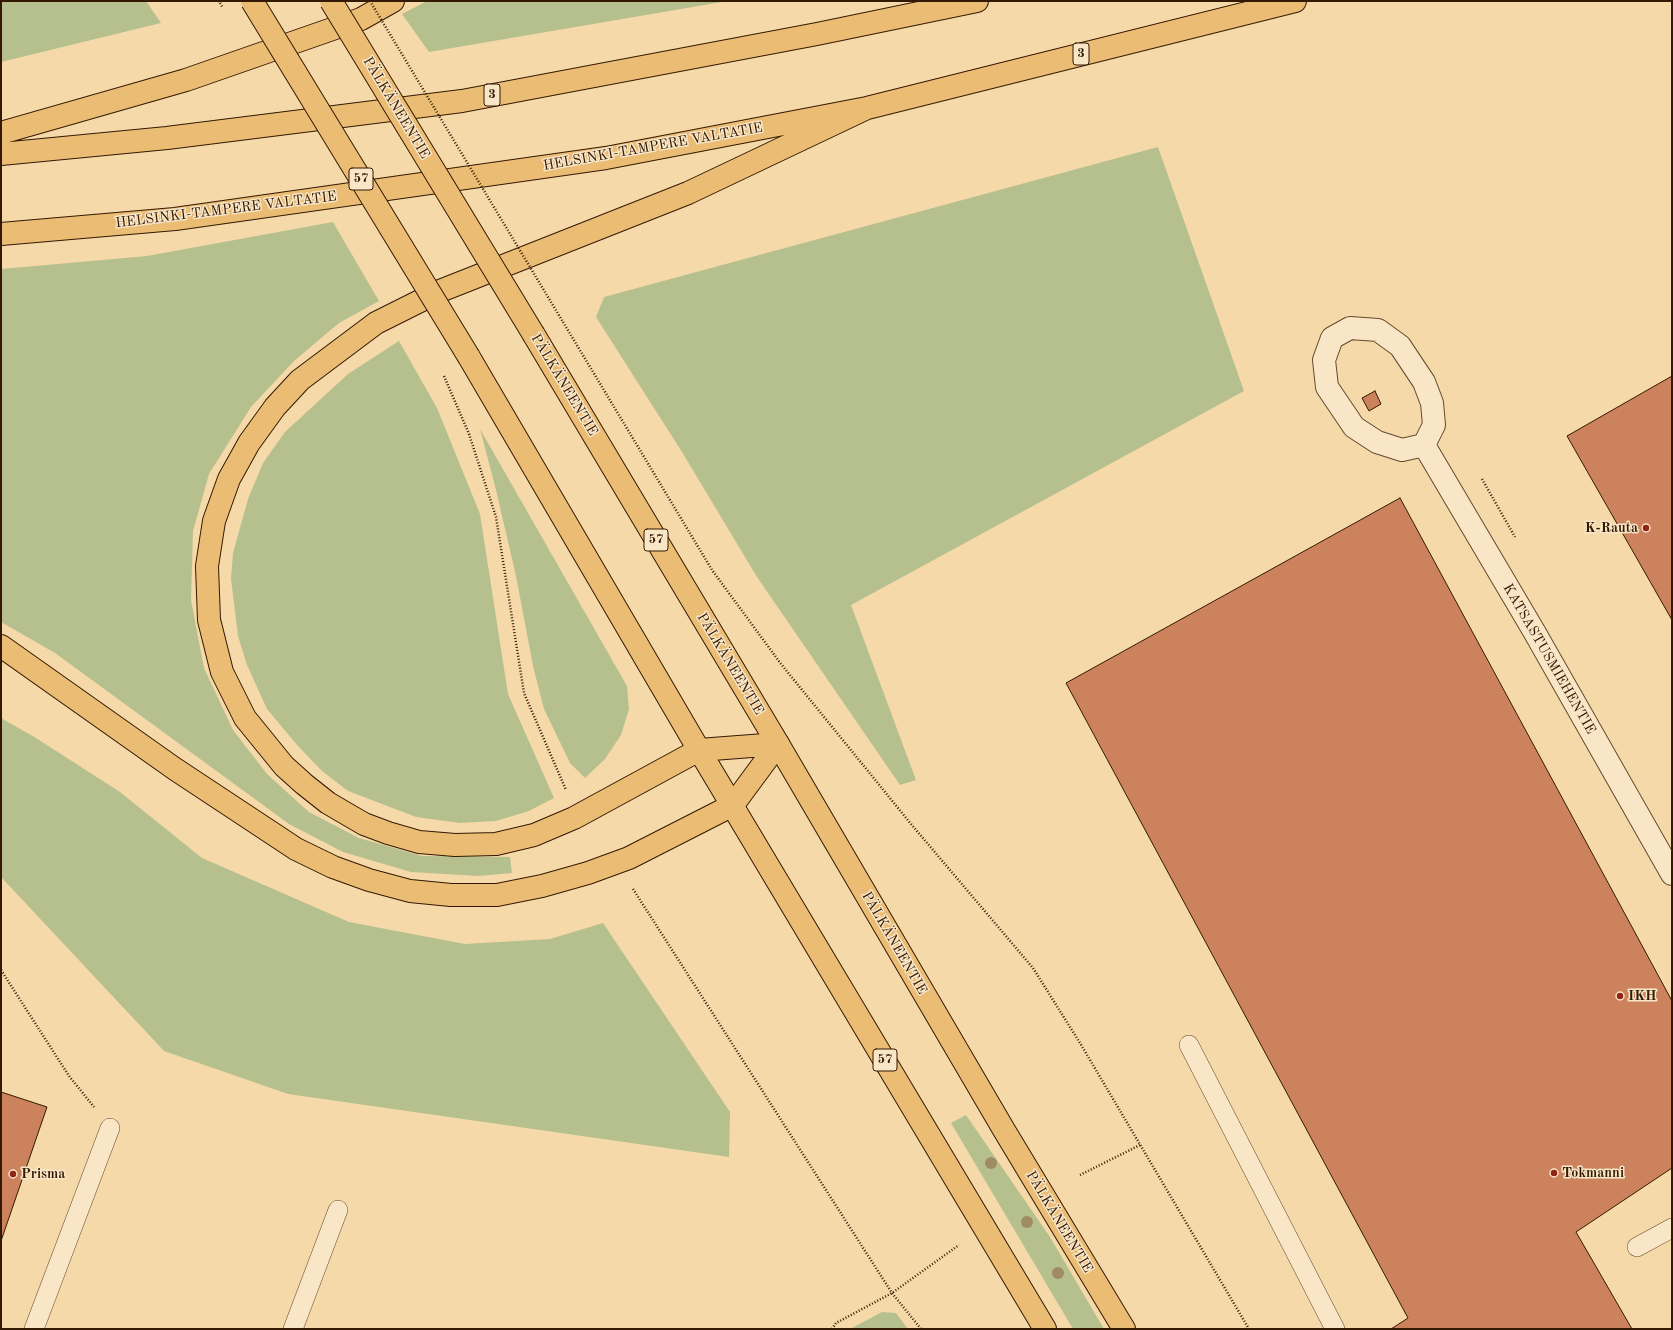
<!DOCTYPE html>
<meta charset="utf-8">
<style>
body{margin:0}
#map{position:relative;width:1673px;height:1330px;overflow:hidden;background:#f6d9a9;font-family:"Old Standard TT",serif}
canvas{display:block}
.frame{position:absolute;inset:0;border:2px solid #331902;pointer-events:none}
</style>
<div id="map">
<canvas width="1673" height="1330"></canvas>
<div class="frame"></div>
</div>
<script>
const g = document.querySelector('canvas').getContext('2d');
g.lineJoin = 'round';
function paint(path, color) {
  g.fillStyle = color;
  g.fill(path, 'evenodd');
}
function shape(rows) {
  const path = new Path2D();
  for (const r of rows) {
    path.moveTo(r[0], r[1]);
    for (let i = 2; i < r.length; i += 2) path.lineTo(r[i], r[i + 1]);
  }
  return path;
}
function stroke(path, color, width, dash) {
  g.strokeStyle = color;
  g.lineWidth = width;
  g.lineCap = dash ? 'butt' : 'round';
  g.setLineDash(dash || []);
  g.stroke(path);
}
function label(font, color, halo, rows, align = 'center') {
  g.font = font + ' "Old Standard TT",serif';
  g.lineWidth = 3;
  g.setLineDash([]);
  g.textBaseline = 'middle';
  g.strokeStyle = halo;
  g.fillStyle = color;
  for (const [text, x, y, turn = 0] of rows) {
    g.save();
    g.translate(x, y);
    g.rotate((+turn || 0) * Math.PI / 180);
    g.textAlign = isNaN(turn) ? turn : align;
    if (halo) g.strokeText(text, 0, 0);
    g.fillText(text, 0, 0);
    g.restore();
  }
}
paint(shape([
 [1,1,146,1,161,23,1,62],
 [427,1,728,1,429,52,402,14],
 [1158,147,1244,391,851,605,916,780,900,785,757,577,682,452,596,317,604,297],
 [333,222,379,301,339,323,294,361,251,407,209,474,193,531,191,600,204,668,233,730,267,774,309,812,359,838,422,856,510,857,512,873,478,876,411,872,343,852,289,824,55,653,1,622,1,269,147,256],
 [399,341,437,408,480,514,508,694,554,798,529,811,496,821,460,823,416,817,348,791,322,771,297,745,267,709,247,665,238,636,231,579,233,553,248,499,263,463,285,432,348,374],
 [480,429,627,686,629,709,621,735,605,759,585,778,570,763,544,709,533,666,516,576,496,490],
 [1,718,36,738,120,792,202,858,349,922,465,944,550,939,603,923,730,1112,729,1157,288,1094,164,1051,1,877],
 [966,1115,1050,1237,1104,1329,1073,1329,951,1123],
 [882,1312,896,1313,908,1329,850,1329]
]), '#b6c08e');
const building = shape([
 [1672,376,1672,620,1567,436,1672,376],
 [1375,391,1381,404,1369,411,1362,398,1375,391],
 [1400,498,1672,1001,1672,1168,1576,1232,1632,1329,1391,1329,1408,1318,1066,683,1400,498],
 [1,1092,47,1107,1,1241,1,1092]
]);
paint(building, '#cb825d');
stroke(building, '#331902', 1);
const lane = shape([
 [1189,1045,1335,1329],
 [1637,1247,1672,1228],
 [34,1329,110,1128],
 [293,1329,338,1210]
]);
const street = shape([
 [1350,328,1378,330,1400,346,1424,382,1432,403,1434,425,1424,445,1402,450,1377,442,1354,427,1327,387,1324,360,1332,338,1350,328],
 [1424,445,1535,633,1672,874]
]);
const primary = shape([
 [534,335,778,744,1004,1130,1124,1329],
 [469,357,699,750,1045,1329]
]);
const highway = shape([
 [1,133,186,80,361,19,393,1],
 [1,154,167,138,462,101,817,34,977,1],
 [1,234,175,219,606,158,867,108,1295,1],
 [1,646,175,769,296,849,333,867,369,880,410,891,451,895,497,895,542,886,588,873,629,858,733,805,778,744],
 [778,744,699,750,574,818,534,835,496,844,455,845,419,842,388,833,364,824,328,803,304,784,284,766,245,718,222,672,209,620,207,566,214,521,229,479,249,443,275,407,300,380,376,323,440,291,688,193,867,108]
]);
stroke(lane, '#64492c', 20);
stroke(street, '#64492c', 24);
stroke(primary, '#331902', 24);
stroke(highway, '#331902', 24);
stroke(shape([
 [219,1,220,3],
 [563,322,712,570,781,664,911,824,1033,968,1080,1043,1249,1329],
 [444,376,469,434,496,517,524,693,566,790],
 [1482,479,1515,537],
 [633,889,892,1293,921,1329],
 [1,970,69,1076,94,1107],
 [1080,1175,1140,1145],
 [832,1329,836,1323,892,1293,959,1245]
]), '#331902', 2.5, [1, 2]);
stroke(lane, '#f9e6c7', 19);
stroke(street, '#f9e6c7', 22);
stroke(primary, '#ebbc74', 22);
stroke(highway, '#ebbc74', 22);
const primaryBridge = shape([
 [252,1,469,357],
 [331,1,534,335]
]);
stroke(primaryBridge, '#331902', 24, []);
stroke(shape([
 [370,1,563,322],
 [220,3,223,8]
]), '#331902', 2.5, [1, 2]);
stroke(primaryBridge, '#ebbc74', 22);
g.fillStyle = '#a08b64';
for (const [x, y] of [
 [991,1163],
 [1027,1222],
 [1058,1273]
]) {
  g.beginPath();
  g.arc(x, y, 6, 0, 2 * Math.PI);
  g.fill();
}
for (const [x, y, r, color] of [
 [1646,528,4,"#8f2418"],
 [1620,996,4,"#8f2418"],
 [1554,1173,4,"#8f2418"],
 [13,1174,4,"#8f2418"]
]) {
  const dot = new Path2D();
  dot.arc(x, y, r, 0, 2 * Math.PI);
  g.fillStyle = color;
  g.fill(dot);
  stroke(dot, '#f9e6c7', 1.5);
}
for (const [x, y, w] of [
 [1081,54,16],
 [492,95,16],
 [361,179,24],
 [656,540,24],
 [885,1060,24]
]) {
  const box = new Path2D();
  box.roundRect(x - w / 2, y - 11, w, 22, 3);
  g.fillStyle = '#f9e6c7';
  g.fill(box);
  stroke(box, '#331902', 1);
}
label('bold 13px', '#331902', null, [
 ["3",1081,54],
 ["3",492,95],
 ["57",361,179],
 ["57",656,540],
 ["57",885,1060]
]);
label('14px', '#331902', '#f9e6c7', [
 ["PÄLKÄNEENTIE",396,108,59],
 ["HELSINKI-TAMPERE VALTATIE",653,147,-10],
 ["HELSINKI-TAMPERE VALTATIE",226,210,-7],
 ["PÄLKÄNEENTIE",564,385,59],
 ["KATSASTUSMIEHENTIE",1549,659,60],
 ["PÄLKÄNEENTIE",730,664,59],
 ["PÄLKÄNEENTIE",894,943,60],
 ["PÄLKÄNEENTIE",1059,1222,59]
]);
label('bold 14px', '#331902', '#f9e6c7', [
 ["K-Rauta",1638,528,"right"],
 ["IKH",1628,996],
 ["Tokmanni",1562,1173],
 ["Prisma",21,1174]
], 'left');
</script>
